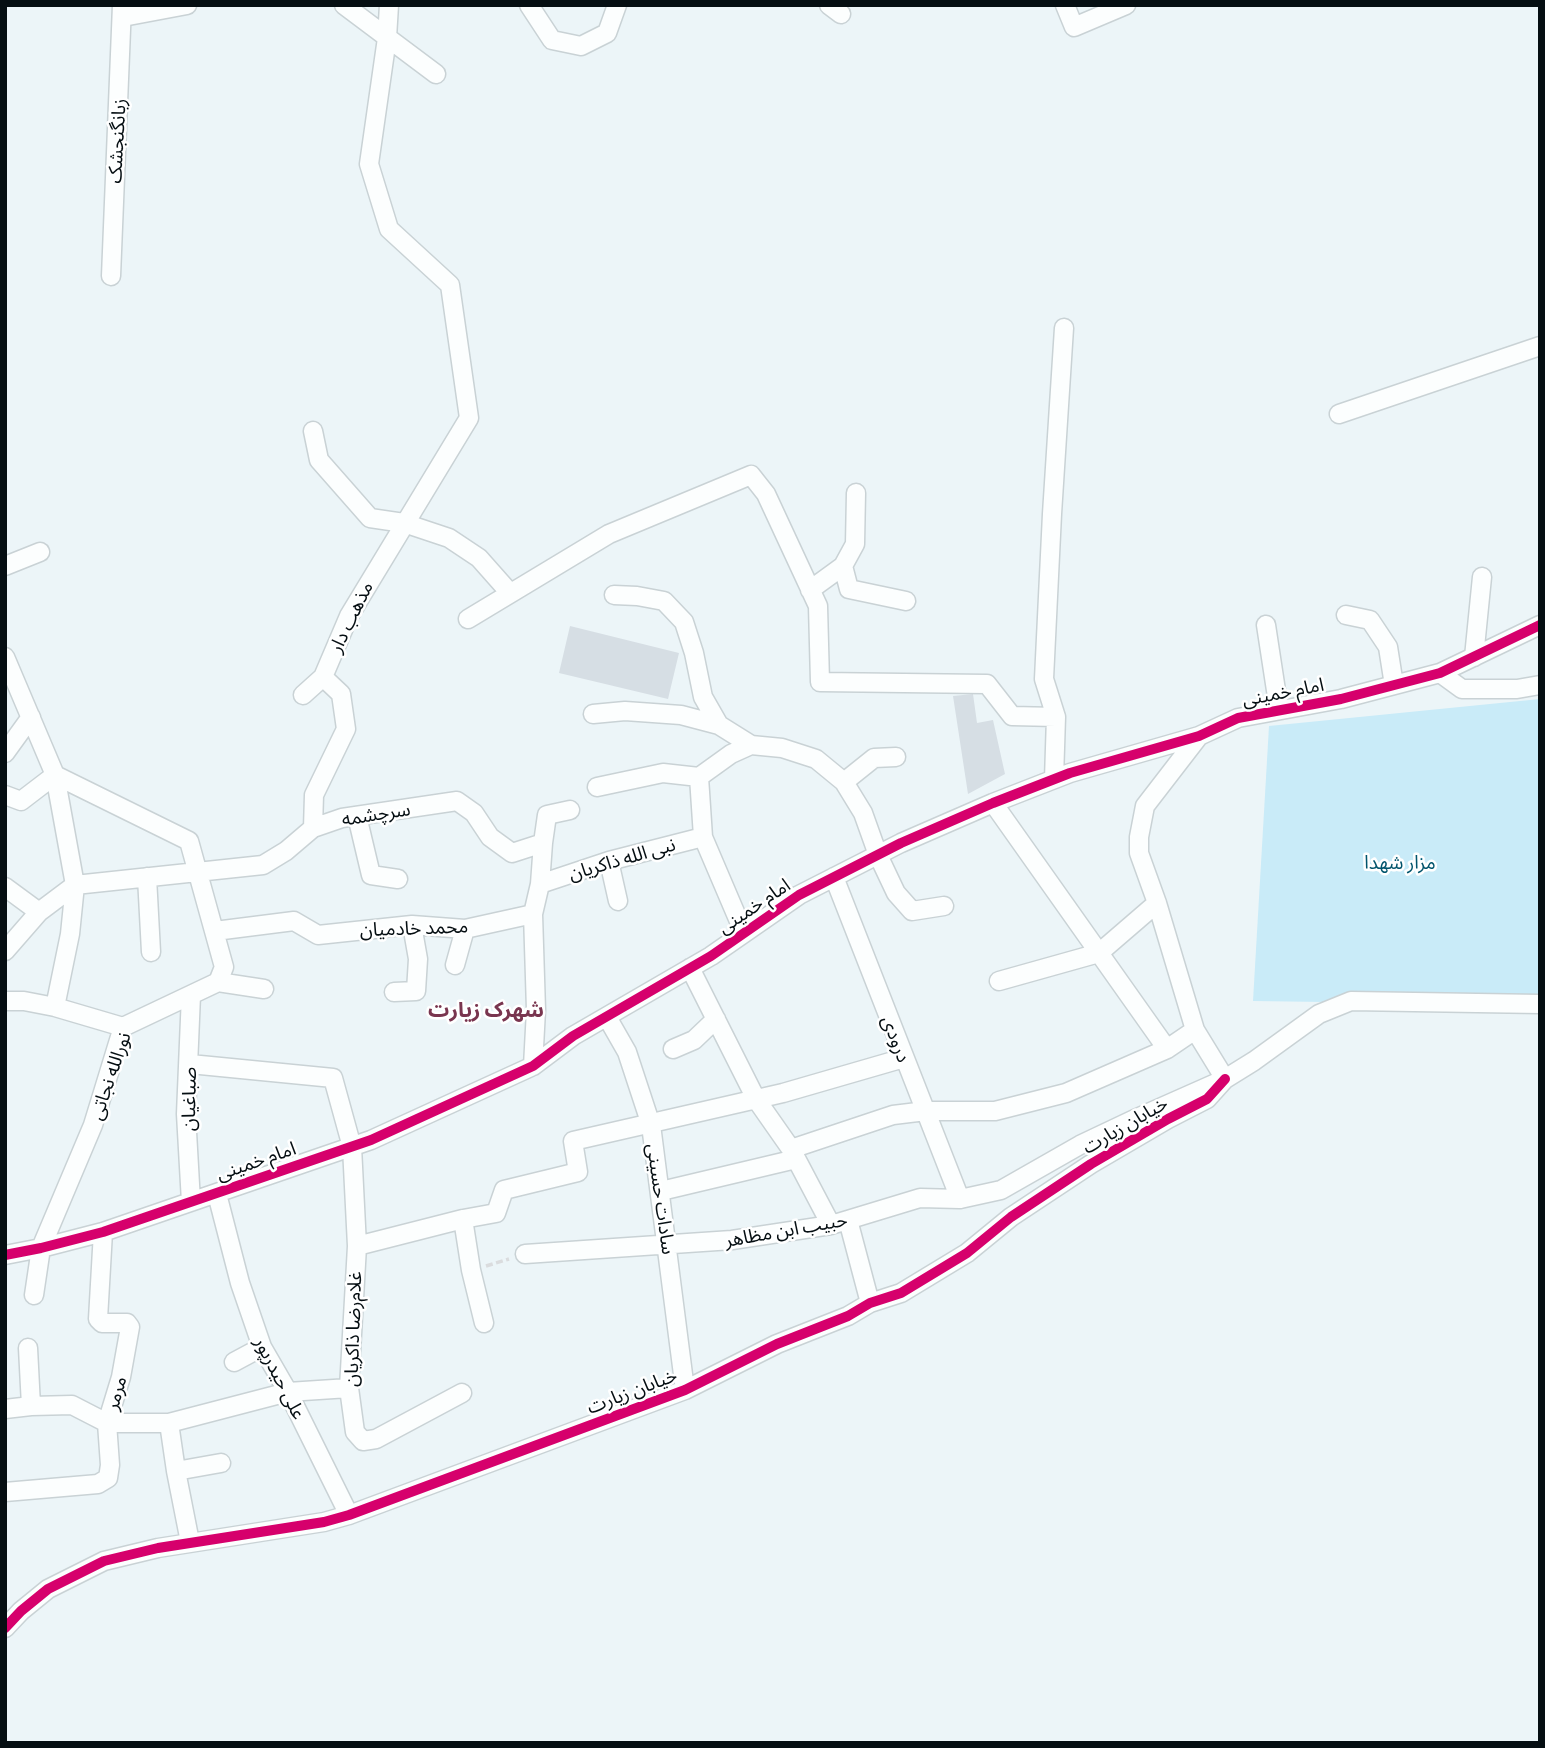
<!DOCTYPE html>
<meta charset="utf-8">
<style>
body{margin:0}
#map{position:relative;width:1545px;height:1748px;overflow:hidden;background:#ecf5f8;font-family:Barlow,sans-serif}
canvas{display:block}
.frame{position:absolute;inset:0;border:7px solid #050e12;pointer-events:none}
</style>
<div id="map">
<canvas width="1545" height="1748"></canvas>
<div class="frame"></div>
</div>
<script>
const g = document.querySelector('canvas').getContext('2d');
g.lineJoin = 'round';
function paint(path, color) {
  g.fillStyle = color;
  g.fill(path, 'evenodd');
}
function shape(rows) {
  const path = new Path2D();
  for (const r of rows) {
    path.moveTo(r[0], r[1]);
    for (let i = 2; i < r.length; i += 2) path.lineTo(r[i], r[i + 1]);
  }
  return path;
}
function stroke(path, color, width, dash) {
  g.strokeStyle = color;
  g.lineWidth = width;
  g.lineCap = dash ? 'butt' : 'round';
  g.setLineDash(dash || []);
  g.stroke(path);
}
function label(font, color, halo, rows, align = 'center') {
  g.font = font + ' Barlow,"Noto Sans Arabic",sans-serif';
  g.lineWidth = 5;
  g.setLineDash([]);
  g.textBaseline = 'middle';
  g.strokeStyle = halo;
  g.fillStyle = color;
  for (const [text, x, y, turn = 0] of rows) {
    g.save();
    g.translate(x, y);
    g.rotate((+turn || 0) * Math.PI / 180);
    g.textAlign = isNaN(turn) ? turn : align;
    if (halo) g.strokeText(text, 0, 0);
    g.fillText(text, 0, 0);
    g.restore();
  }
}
paint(shape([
 [1540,699,1540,1005,1253,1001,1269,726]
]), '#c9ebf8');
paint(shape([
 [570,626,679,653,668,699,559,673],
 [973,694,977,723,993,720,1005,774,968,794,953,696]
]), '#d6dee4');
const minor = shape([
 [344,5,436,74],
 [529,5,552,40,581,46,607,33,617,5],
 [829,5,841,14],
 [1065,5,1074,27,1126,5],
 [123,17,187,5],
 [111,276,122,5],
 [1339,414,1540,346],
 [313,431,319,460,370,518,404,523,449,538,479,558,510,593],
 [5,566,40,552],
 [843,566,849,589,906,601],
 [810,590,843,566,855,544,856,493],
 [614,595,637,596,664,601,684,622,694,653,703,697,719,725,751,745,782,748,816,759,844,782,863,813,878,855,896,893,912,911,944,906],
 [1346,615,1370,620,1388,647,1394,685],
 [468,619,609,534,751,475,766,494,818,606,820,682,987,684,1012,716,1056,717],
 [1266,625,1279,710],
 [5,657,55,775,75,885,70,934,55,1007],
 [1474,657,1482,577],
 [1440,673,1462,689,1517,689,1540,685],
 [303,695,323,677],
 [593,714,625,711,681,715,719,725],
 [1199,736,1145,806,1139,837,1139,853,1157,903,1195,1030,1225,1079],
 [5,753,31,717],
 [1054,779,1056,717,1044,679,1052,514,1064,328],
 [844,782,874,758,896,757],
 [597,787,663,773,699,777],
 [5,795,21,801,55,775],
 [993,803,1167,1049],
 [357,816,371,875,398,879],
 [313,828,314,795,346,729,341,694,323,677,349,616,469,418,450,285,389,229,369,164,387,38,389,5],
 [609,861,618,901],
 [147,877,151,952],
 [834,877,960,1199],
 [540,884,609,861,703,837],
 [5,887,39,912],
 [215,931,294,921,318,935,412,925,465,929,533,914],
 [744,933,703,837,699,777,731,754,751,745],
 [5,951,39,912,75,885,263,865,286,851,313,828,342,818,457,801,474,813,490,837,512,853,543,843],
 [455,965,465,929],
 [690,968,756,1099,791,1149,831,1225],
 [999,981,1099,953,1157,903],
 [218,982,264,989],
 [394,992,416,991,418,959,412,925],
 [191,995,186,1114,191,1202],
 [5,1001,24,1001,55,1007,123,1027],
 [607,1017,627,1052,651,1125,685,1390],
 [673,1049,694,1040,716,1019],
 [190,1064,333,1078,352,1147,357,1246,349,1388,355,1432,363,1441,376,1439,462,1393],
 [533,1066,536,1010,533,914,540,884,543,843,547,815,570,810],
 [791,1149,893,1115,926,1111,995,1111,1066,1093,1167,1049,1195,1030],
 [661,1191,796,1159],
 [217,1194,240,1283,262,1347,288,1392,349,1515],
 [463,1219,471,1270,484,1323],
 [848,1220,870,1303],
 [357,1246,463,1219,496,1213,504,1190,578,1172,573,1141,783,1093,904,1058],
 [525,1254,732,1240,831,1225,920,1198,960,1199,1001,1190,1080,1145,1137,1118,1225,1079,1254,1061,1319,1014,1351,1001,1540,1004],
 [5,1255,41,1248,103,1232,371,1140,533,1066,573,1036,711,956,799,895,901,843,993,803,1070,773,1199,736,1238,718,1341,699,1440,673,1540,625],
 [34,1295,41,1248,93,1125,123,1027,218,982,224,967,189,841,55,775],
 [28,1348,31,1406],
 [234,1362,262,1347],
 [5,1409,31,1406,72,1405,107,1423,169,1423,288,1392,349,1388],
 [169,1423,176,1471,190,1542],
 [176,1471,221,1463],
 [5,1492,98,1484,108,1478,110,1465,107,1423,121,1377,130,1327,127,1323,102,1323,98,1319,103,1232],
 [5,1628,21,1611,48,1589,104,1561,158,1548,324,1522,349,1515,685,1390,777,1344,848,1316,870,1303,901,1293,967,1253,1011,1217,1091,1164,1168,1119,1207,1099,1225,1079]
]);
stroke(minor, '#c9d2d5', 21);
stroke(shape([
 [486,1266,509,1259]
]), '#dadcde', 3.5, [7, 3.5]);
stroke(minor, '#fcfefe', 18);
stroke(shape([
 [5,1255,41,1248,103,1232,371,1140,533,1066,573,1036,711,956,799,895,901,843,993,803,1070,773,1199,736,1238,718,1341,699,1440,673,1540,625],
 [5,1628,21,1611,48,1589,104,1561,158,1548,324,1522,349,1515,685,1390,777,1344,848,1316,870,1303,901,1293,967,1253,1011,1217,1091,1164,1168,1119,1207,1099,1225,1079]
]), '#d6006c', 10);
label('19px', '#050e12', '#fff', [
 ["زبانگنجشک",117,141,-87],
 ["مذهب دار",351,617,-64],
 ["امام خمینی",1283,692,-11],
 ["سرچشمه",376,814,-9],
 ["نبی الله ذاکریان",622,859,-16],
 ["امام خمینی",754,906,-34],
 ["محمد خادمیان",414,928,-2],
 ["درودی",896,1039,69],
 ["نورالله نجاتی",110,1076,-71],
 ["صباغیان",189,1099,-89],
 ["خیابان زیارت",1125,1125,-30],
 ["امام خمینی",256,1161,-19],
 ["سادات حسینی",661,1199,82],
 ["حبیب ابن مظاهر",786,1230,-10],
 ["غلام‌رضا ذاکریان",353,1329,-88],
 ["علی حیدرپور",280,1378,63],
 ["خیابان زیارت",632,1391,-21],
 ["مرمر",116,1393,-74]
]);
label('19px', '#00546c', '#fff', [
 ["مزار شهدا",1400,863]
]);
label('bold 21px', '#79354f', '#fff', [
 ["شهرک زیارت",486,1010]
]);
</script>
